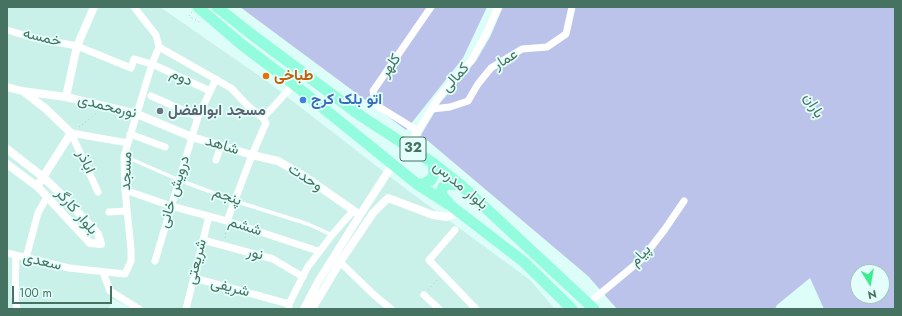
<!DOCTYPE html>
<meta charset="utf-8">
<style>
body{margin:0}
#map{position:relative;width:902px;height:316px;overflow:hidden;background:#ddfdf8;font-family:Jost,sans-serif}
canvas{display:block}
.frame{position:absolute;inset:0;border:8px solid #467361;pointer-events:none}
.north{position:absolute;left:850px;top:264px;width:40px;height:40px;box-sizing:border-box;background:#e4fffb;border:1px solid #a5c7bd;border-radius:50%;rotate:169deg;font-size:11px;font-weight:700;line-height:16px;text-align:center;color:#467361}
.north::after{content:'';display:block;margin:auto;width:14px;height:18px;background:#3dec90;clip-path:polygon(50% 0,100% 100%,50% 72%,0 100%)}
.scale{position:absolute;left:12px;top:286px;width:100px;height:18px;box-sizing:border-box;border:2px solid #467361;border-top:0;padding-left:5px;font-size:12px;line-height:14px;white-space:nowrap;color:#467361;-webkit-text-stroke:3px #e4fffb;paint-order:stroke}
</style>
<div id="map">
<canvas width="902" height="316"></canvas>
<div class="frame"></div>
<div class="north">N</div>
<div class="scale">100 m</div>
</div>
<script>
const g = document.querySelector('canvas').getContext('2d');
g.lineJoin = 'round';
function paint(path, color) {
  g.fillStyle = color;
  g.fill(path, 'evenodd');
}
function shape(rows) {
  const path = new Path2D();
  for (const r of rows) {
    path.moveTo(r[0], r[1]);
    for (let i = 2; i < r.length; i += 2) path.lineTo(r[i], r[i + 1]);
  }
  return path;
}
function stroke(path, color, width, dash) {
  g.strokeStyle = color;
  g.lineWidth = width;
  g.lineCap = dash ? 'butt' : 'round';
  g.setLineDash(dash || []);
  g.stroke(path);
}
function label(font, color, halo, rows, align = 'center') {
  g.font = font + ' Jost,Vazirmatn,sans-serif';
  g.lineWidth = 3.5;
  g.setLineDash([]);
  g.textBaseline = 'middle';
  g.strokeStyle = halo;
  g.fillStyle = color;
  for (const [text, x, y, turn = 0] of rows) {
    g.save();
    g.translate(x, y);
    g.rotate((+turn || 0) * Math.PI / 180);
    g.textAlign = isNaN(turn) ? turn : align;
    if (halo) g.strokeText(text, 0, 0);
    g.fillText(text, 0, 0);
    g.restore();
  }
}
paint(shape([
 [7,7,160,7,268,82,406,189,530,280,555,309,132,309,113,299,108,309,7,309]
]), '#caf1e9');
paint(shape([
 [240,7,487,7,463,58,406,130],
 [503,7,895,7,895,309,824,309,810,278,777,305,775,309,617,309,588,276,421,135,440,103,476,61,490,37],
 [858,272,882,272,882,296,858,296]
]), '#bcc3ea');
stroke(shape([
 [747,7,757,27,784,60,810,100,841,153,859,160,895,189],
 [192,12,189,16,199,22,199,21],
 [79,127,97,113],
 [225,238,226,227],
 [428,290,438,279]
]), '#98d7c0', 1, [1, 3]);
stroke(shape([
 [124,156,179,180,235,201,308,224,332,235]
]), '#fff', 3.5);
stroke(shape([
 [7,30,34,38,77,46,131,68,134,59,152,64,210,91],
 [159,47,231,88,247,105,263,118,266,123,252,155,227,221],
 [151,96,198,117],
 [432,109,450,107,468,101,478,84,491,68,522,49,547,47,566,34,572,7],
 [263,118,294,84],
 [418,131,376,105,373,91,431,7],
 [71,133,98,192],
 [71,133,128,143],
 [130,134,165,147],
 [408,147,439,97,471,61,486,34,498,7],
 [216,160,221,145],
 [125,190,171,206,227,221,318,251],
 [109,212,127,211],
 [455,230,429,260,476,309],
 [203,240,273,259,303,277],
 [7,253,69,268,125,274,131,261,131,249,125,190,124,156,152,64,159,47,156,35,134,7],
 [16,255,15,296,17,309],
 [26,258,38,213,47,197],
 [155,261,198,117,216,79],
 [340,262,373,294,391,309],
 [103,272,110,291,139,309],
 [194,278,289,304],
 [424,295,439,309],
 [589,303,642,259,665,229,684,201],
 [186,309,209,216],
 [289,309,289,304,307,268,332,235,353,211]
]), '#fff', 7);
stroke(shape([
 [7,87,22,91,66,97,137,114,192,137,252,155,278,161,304,176,360,215],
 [23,91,46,109,71,133,40,182],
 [66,97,77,46,94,7],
 [7,149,43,177,63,196,98,234,101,244,90,243,38,187,7,164],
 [304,309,318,282,360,215,393,164],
 [312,309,340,262,373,213,388,198,433,215,446,217,460,212]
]), '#fff', 8);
stroke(shape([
 [198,7,241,44,291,82,417,184,450,205,524,262,572,309],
 [217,7,251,34,361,116,433,163,462,186,594,309],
 [417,184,423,184,431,180,434,174,433,163],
 [448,202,443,197,441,193,443,187,447,184,461,185]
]), '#92fcdc', 11);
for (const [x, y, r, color] of [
 [266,76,4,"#e8710a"],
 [303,100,4,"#3f7fe0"],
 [160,111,4,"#6b7280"]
]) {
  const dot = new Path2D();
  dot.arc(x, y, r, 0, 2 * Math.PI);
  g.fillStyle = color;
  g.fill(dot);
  stroke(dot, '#e4fffb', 1.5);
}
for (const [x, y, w] of [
 [413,149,26]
]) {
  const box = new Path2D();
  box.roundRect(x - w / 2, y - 12, w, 24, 3);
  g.fillStyle = '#e4fffb';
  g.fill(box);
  stroke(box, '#467361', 1);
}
label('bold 14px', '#467361', null, [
 ["32",413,149]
]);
label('15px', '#467361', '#e4fffb', [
 ["خمسه",42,38,13],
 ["عمار",506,60,-32],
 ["کلهر",391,66,-55],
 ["دوم",181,78,25],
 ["کمالی",456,78,-48],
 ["باران",813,106,59],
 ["نورمحمدی",107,107,14],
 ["شاهد",222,146,17],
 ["اباذر",85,162,65],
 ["مسجد",127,171,-88],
 ["وحدت",305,178,33],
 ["بلوار مدرس",460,186,40],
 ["درویش خانی",175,192,-73],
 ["پنجم",227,197,19],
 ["بلوار کارگر",76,212,49],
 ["ششم",245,227,18],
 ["نور",255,254,15],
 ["پیام",641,256,-47],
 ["سعدی",42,262,13],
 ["شریعتی",197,262,-76],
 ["شریفی",230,288,15]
]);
label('bold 15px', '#c56008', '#e4fffb', [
 ["طباخی",274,76]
], 'left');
label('bold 15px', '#366cbe', '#e4fffb', [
 ["اتو بلک کرج",311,100]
], 'left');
label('bold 15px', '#5b616d', '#e4fffb', [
 ["مسجد ابوالفضل",168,111]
], 'left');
</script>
